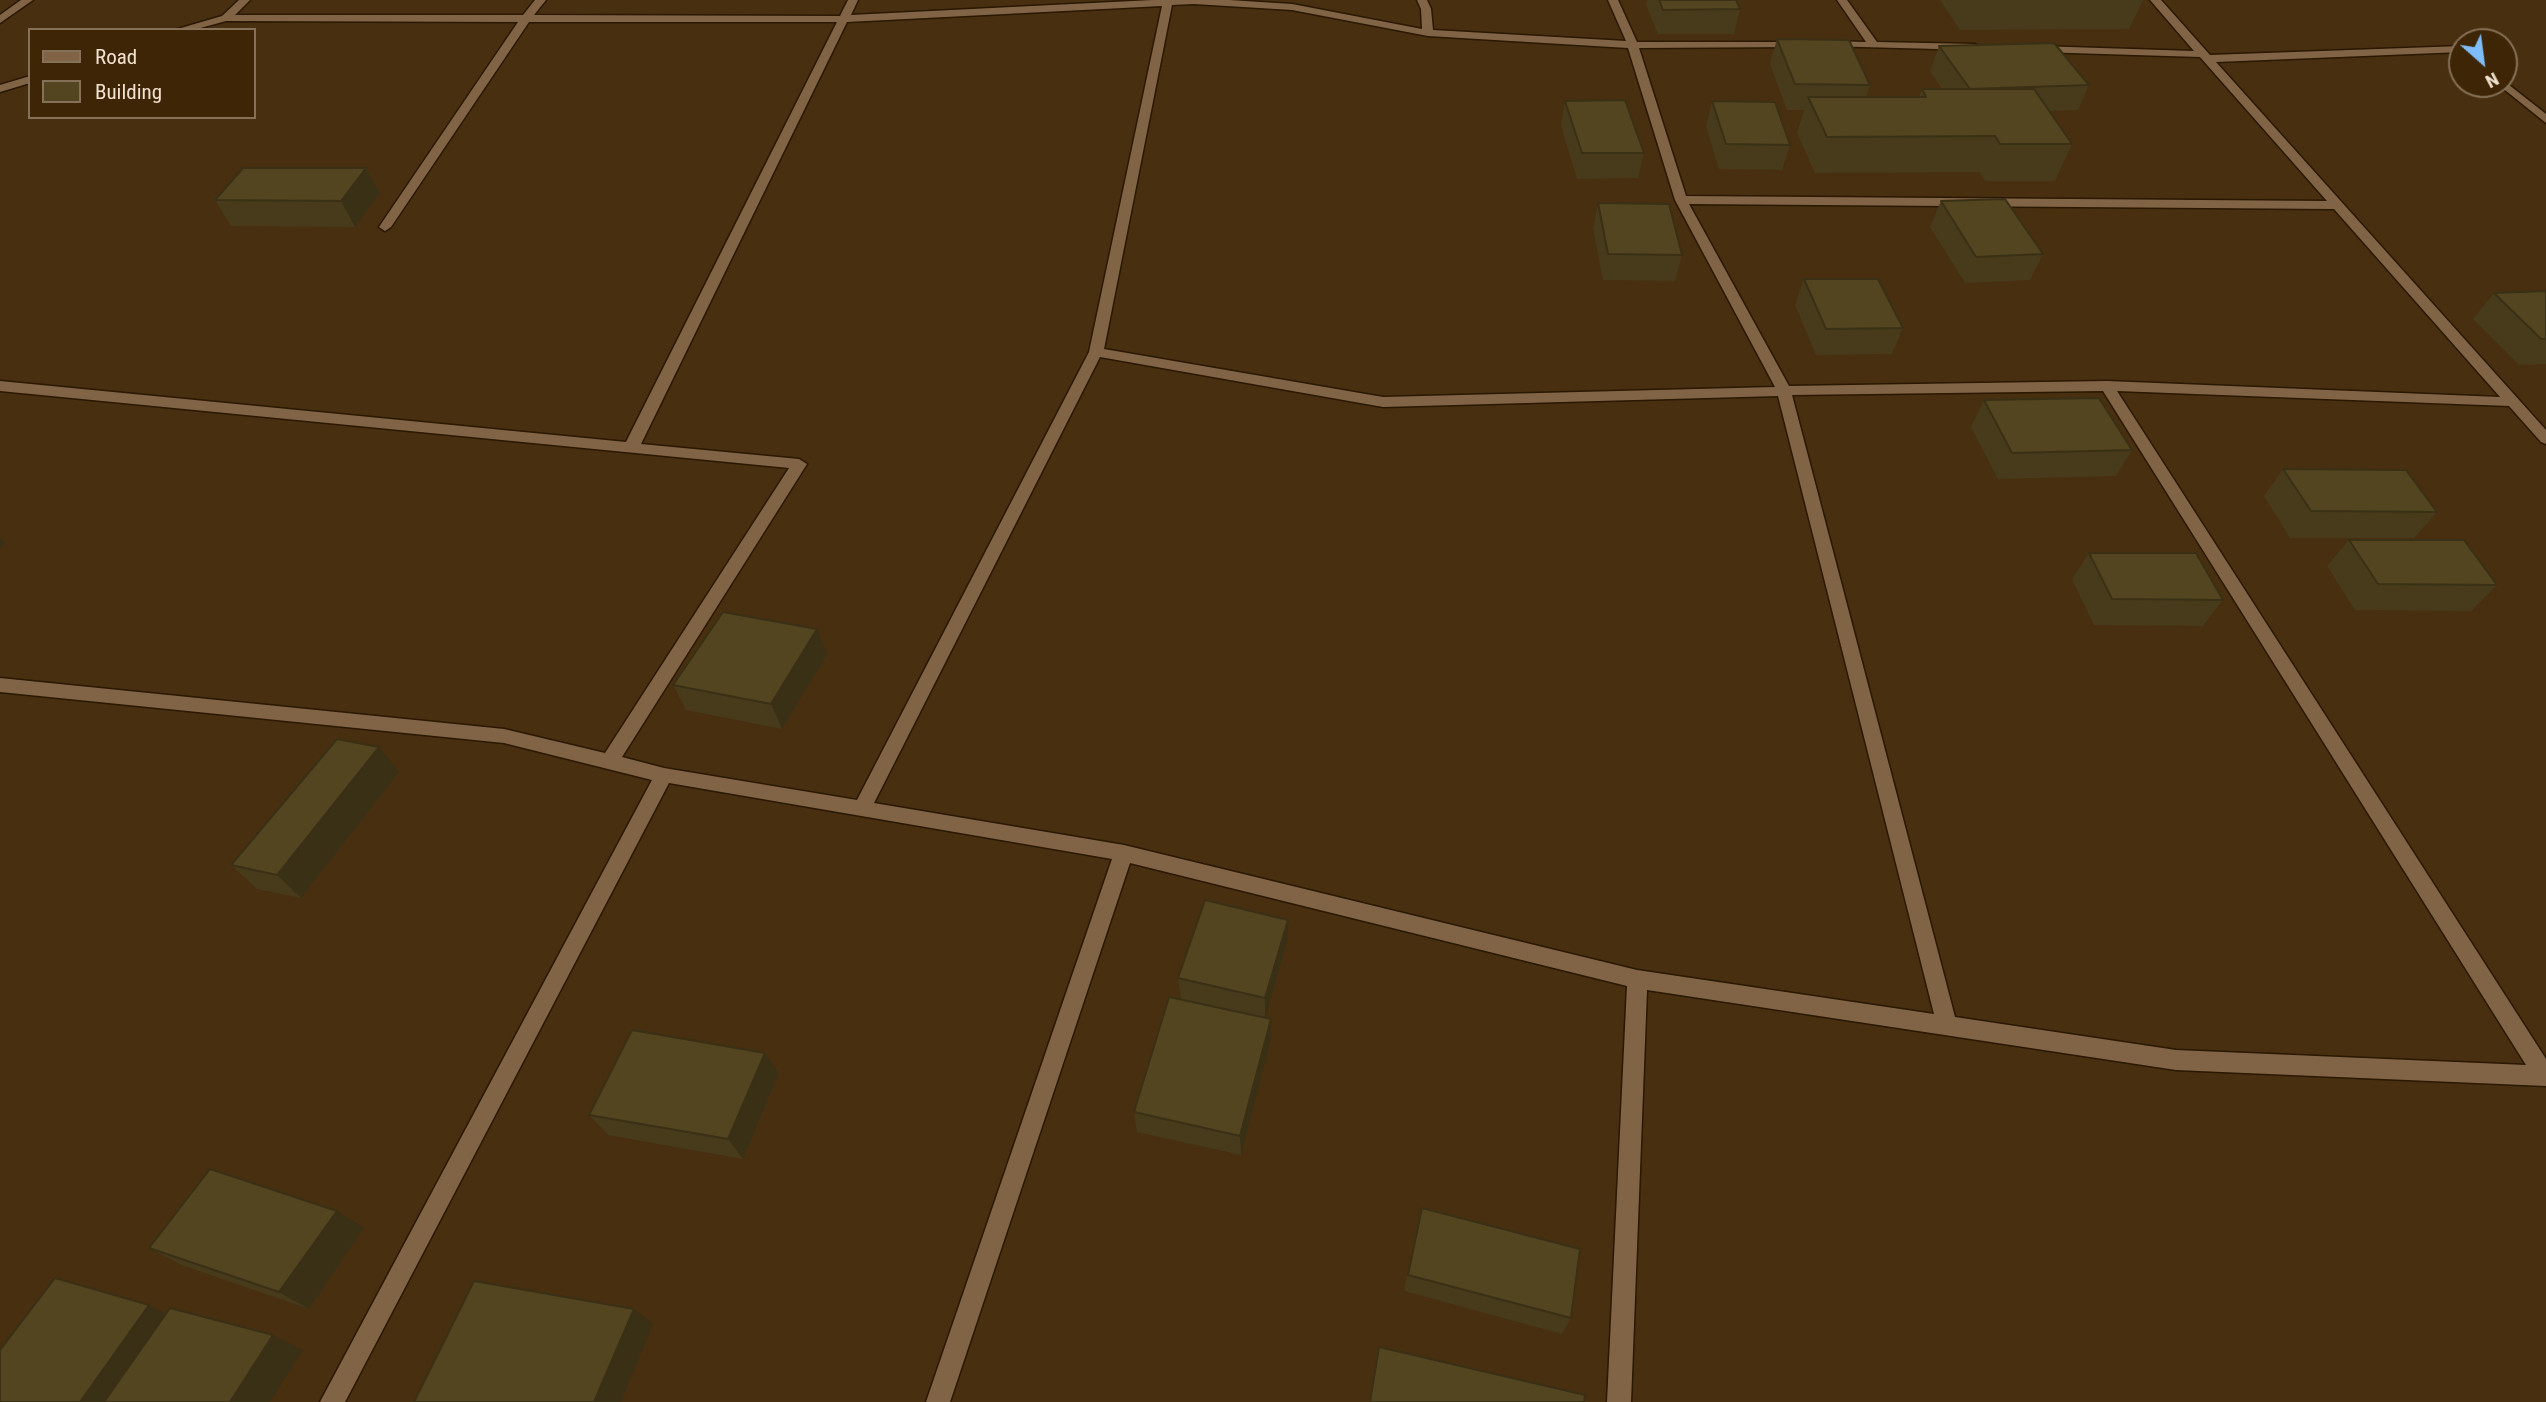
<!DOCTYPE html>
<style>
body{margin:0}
#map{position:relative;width:2546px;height:1402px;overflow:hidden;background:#482f10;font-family:"Roboto Condensed",sans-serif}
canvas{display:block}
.legend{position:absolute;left:28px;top:28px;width:228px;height:91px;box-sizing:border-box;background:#3d2505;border:2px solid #857157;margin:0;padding:9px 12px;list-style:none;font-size:21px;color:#f2e2d1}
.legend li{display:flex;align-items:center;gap:14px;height:35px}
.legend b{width:35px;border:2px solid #857157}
.north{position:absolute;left:2448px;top:28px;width:70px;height:70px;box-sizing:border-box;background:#3d2505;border:2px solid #857157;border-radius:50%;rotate:152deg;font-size:19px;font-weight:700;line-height:28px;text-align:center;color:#f2e2d1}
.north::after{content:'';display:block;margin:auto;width:24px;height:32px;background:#7fbdfa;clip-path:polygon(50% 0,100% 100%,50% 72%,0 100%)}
</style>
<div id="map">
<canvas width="2546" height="1402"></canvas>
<ul class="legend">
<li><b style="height:9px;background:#806445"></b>Road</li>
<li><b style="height:19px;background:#534520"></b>Building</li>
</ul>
<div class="north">N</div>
</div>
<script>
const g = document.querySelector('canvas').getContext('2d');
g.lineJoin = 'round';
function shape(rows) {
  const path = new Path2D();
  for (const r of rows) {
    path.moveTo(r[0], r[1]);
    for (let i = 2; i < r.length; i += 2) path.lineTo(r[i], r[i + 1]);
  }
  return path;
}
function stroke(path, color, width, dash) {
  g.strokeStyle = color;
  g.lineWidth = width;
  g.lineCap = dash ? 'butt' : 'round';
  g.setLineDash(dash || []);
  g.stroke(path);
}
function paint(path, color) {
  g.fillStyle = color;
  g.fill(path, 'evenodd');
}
const minor = shape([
 [21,0,33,0,0,23,0,15,21,0],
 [239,0,250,0,235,15,523,15,535,0,546,0,534,15,840,16,848,0,858,0,851,15,1153,0,1229,0,1292,4,1422,29,1421,9,1417,0,1427,0,1431,9,1433,30,1626,41,1608,0,1618,0,1637,42,1800,42,1800,46,1796,47,1639,48,1686,196,2327,201,2200,57,2038,52,2033,49,2038,46,2194,51,2150,0,2161,0,2210,55,2462,46,2462,52,2216,62,2546,430,2546,444,2541,442,2509,406,2117,391,2546,1059,2546,1086,2176,1070,1647,990,1631,1402,1607,1402,1627,986,1130,863,950,1402,926,1402,1112,859,669,783,345,1402,320,1402,652,780,504,743,0,692,0,678,504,729,605,753,789,468,0,391,0,381,626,442,837,22,529,22,391,227,385,231,379,227,518,22,226,21,193,30,174,30,222,16,239,0],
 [1194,4,1292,10,1428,36,1628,48,1675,200,1775,387,1383,397,1104,349,1172,5,1194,4],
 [1162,6,1089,352,857,800,664,768,622,757,807,464,799,459,641,444,847,22,1162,6],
 [1689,204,2334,209,2500,397,2107,381,1789,386,1689,204],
 [1100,357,1383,407,1778,396,1934,1014,1637,970,1124,845,874,803,1100,357],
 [2103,391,2526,1065,2176,1050,1955,1017,1792,395,2103,391],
 [1837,0,1847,0,1877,42,1975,44,1980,47,1975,50,1824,46,1824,42,1828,41,1866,42,1837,0],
 [30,76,30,83,0,92,0,85,30,76],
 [2504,81,2546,114,2546,123,2500,86,2498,84,2504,84,2504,81]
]);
stroke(minor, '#2a1802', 3);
paint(minor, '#806445');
paint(shape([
 [1647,0,1736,0,1740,9,1734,34,1658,34,1646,5],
 [1940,0,2143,0,2129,29,1960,30],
 [1777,39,1870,85,1866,97,1919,97,1922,89,1942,89,1930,71,1939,46,2089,85,2078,110,2049,111,2072,144,2055,181,1985,181,1979,172,1815,173,1797,133,1804,110,1787,110,1770,64],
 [1565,101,1644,153,1638,178,1577,179,1561,126],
 [1712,101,1790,145,1782,170,1719,169,1706,126],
 [366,168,380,193,355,227,231,226,215,200],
 [1941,201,2043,254,2030,280,1965,283,1930,227],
 [1598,203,1682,255,1675,281,1603,280,1593,229],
 [1804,279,1903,328,1892,354,1816,355,1795,305],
 [2546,291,2546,364,2519,365,2473,319,2494,293],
 [1984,400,2132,450,2116,476,1998,479,1971,427],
 [2283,469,2437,512,2414,538,2290,538,2264,496],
 [2349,540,2497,585,2471,611,2355,610,2327,566],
 [2089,553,2223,600,2203,626,2094,625,2072,579],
 [827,655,782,729,686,710,673,685],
 [399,772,301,898,257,889,231,865],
 [1287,942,1266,1017,1271,1019,1271,1040,1241,1155,1137,1132,1134,1112,1181,1000,1178,978],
 [779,1073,743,1159,608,1135,589,1115],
 [1417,1226,1571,1318,1562,1334,1404,1291],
 [364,1228,309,1309,182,1265,149,1248]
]), '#473b1c');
paint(shape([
 [366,168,380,193,355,227,341,201],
 [0,538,6,543,0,549],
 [817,629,827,655,782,729,771,704],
 [379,747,399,772,301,898,277,875],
 [1288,920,1287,942,1265,1020,1265,998],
 [1271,1019,1271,1040,1241,1155,1240,1136],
 [765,1053,779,1073,743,1159,728,1139],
 [337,1211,364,1228,309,1309,279,1292],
 [149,1305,182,1321,126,1402,80,1402],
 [634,1309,653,1324,621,1402,594,1402],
 [273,1335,303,1350,270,1402,230,1402]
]), '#3a3016');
const building = shape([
 [1659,0,1736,0,1740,9,1663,10,1659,0],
 [1777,39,1849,40,1870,85,1795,84,1777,39],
 [2054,43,2089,85,1970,89,1939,46,2054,43],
 [1922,89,2034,89,2072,144,2000,144,1995,136,1827,137,1808,97,1926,97,1922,89],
 [1625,100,1644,153,1582,153,1565,101,1625,100],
 [1712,101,1775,102,1790,145,1726,144,1712,101],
 [243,168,366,168,341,201,215,200,243,168],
 [2005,199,2043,254,1976,257,1941,201,2005,199],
 [1598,203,1669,204,1682,255,1608,254,1598,203],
 [1804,279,1878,279,1903,328,1826,329,1804,279],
 [2546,291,2546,339,2541,339,2494,293,2546,291],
 [2099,398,2132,450,2012,453,1984,400,2099,398],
 [2283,469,2406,470,2437,512,2311,511,2283,469],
 [2349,540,2464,540,2497,585,2378,584,2349,540],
 [2089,553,2196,553,2223,600,2112,599,2089,553],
 [723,612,817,629,771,704,673,685,723,612],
 [337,739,379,747,277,875,231,865,337,739],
 [1205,900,1288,920,1265,998,1178,978,1205,900],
 [1169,997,1271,1019,1240,1136,1134,1112,1169,997],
 [632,1030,765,1053,728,1139,589,1115,632,1030],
 [210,1169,337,1211,279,1292,149,1248,210,1169],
 [1422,1208,1580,1249,1571,1318,1408,1275,1422,1208],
 [55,1278,149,1305,80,1402,0,1402,0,1350,55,1278],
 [474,1281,634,1309,594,1402,414,1402,474,1281],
 [170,1308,273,1335,230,1402,104,1402,170,1308],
 [1379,1347,1585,1395,1584,1402,1370,1402,1379,1347]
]);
paint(building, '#534520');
stroke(building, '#3a3016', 2);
</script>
